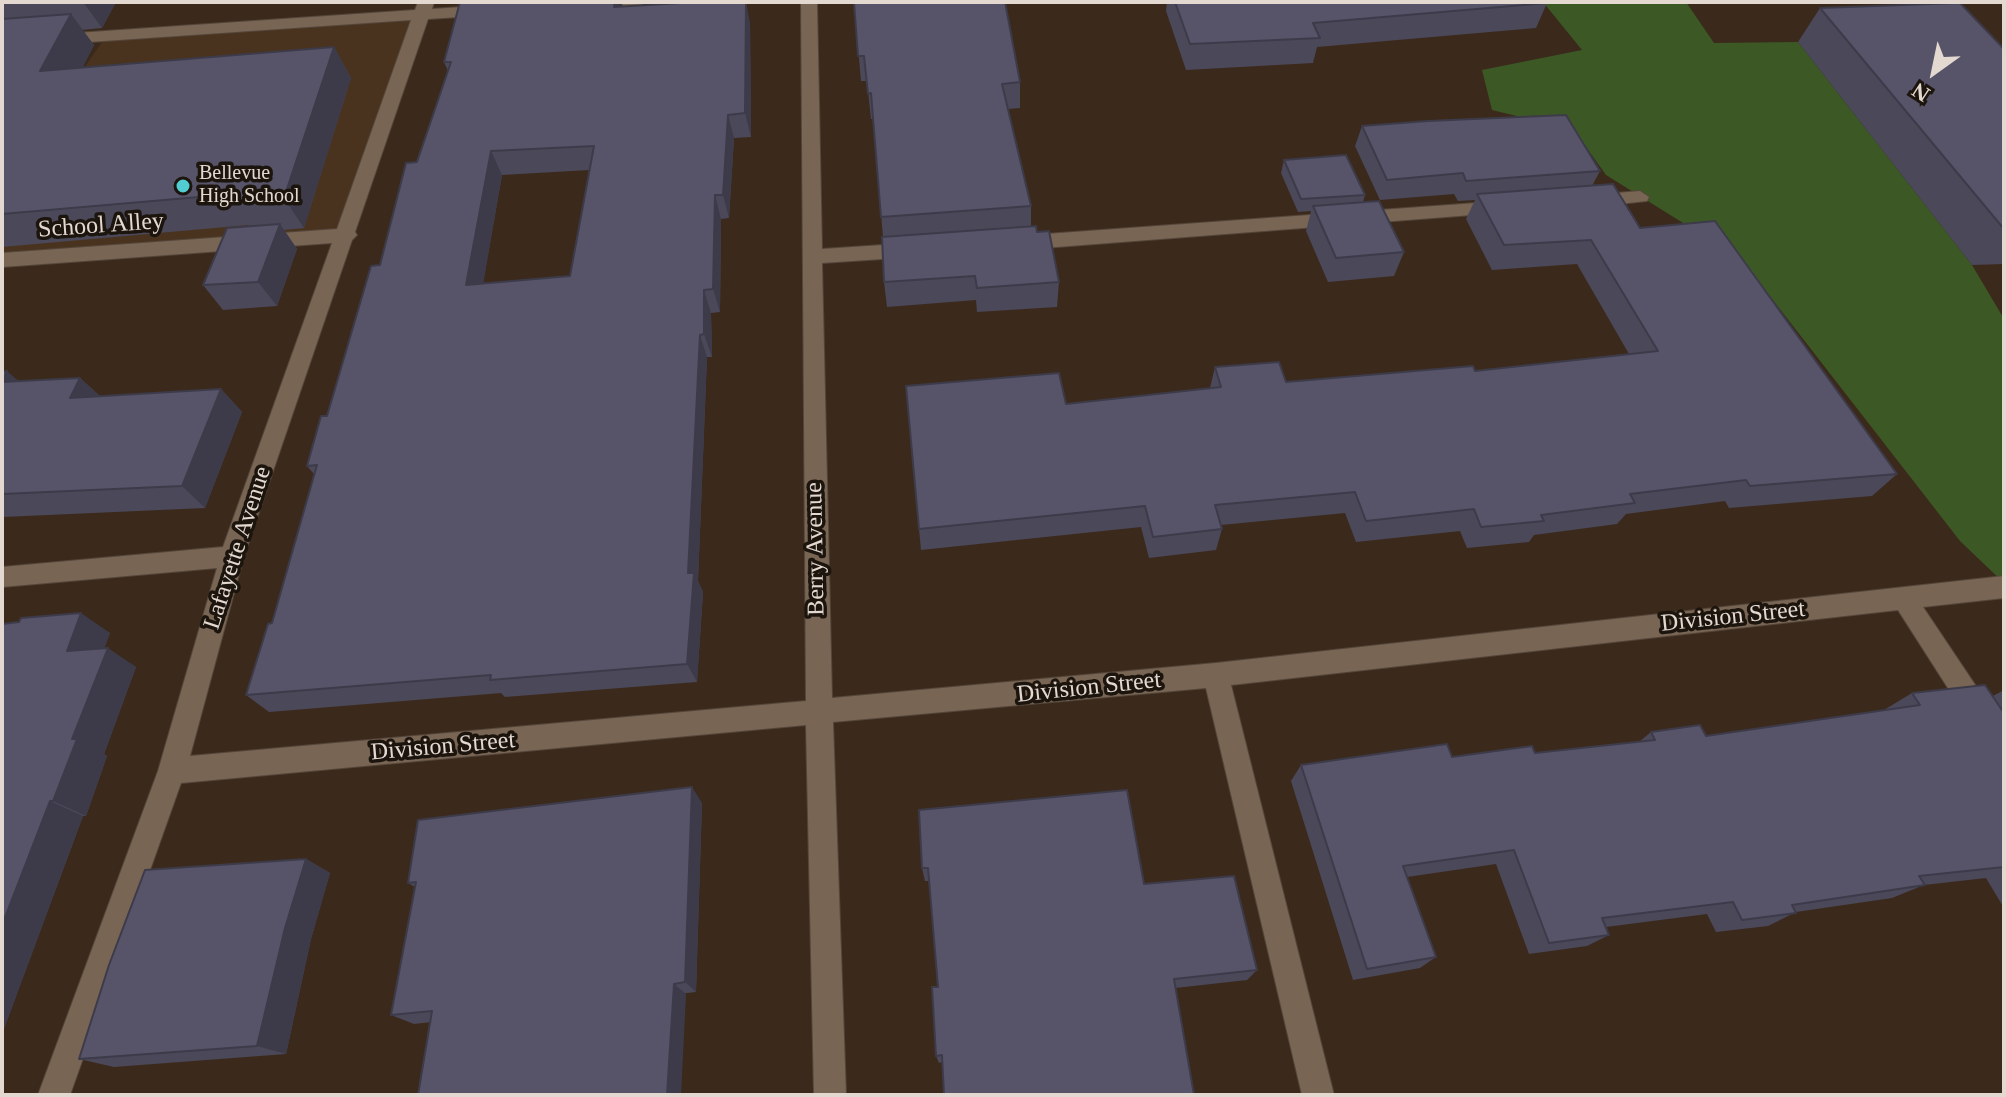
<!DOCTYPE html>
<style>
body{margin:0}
#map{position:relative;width:2006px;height:1097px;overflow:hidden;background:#3b2a1c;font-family:"Times New Roman",serif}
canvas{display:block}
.frame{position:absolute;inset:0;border:4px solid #e4d9d0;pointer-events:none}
.north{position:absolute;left:1894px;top:32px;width:80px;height:80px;-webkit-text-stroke:6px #1c150e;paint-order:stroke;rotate:213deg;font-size:22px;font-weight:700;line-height:32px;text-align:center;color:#e4d9d0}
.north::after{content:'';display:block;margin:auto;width:28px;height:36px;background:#e4d9d0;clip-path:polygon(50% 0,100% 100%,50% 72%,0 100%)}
</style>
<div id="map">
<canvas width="2006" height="1097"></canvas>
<div class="frame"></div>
<div class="north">N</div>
</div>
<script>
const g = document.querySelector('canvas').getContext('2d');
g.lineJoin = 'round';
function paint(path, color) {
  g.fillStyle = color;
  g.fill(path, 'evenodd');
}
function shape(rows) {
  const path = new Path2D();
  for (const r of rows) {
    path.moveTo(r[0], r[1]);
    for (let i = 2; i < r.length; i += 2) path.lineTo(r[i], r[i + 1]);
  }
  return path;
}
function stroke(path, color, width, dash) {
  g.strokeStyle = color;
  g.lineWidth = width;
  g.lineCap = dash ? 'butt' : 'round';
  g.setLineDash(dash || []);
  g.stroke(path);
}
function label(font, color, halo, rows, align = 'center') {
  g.font = font + ' "Times New Roman",serif';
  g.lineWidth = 7;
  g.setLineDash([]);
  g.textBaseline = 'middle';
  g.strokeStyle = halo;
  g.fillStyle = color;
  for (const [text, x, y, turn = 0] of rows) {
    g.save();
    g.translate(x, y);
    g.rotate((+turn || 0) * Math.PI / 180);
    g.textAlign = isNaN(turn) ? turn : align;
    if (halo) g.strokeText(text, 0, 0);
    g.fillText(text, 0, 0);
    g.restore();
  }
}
paint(shape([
 [423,14,347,235,2,260,2,137,75,81,107,35]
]), '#49331f');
paint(shape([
 [1543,2,1686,2,1714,43,1798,42,1972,265,2004,319,2004,583,1960,541,1741,259,1606,175,1574,130,1492,110,1482,70,1582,50]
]), '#3c5925');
const minor = shape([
 [418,2,434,2,432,9,491,5,499,10,491,15,428,19,355,232,357,235,352,240,244,556,190,756,806,701,801,2,817,2,822,249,913,243,923,250,913,257,822,263,832,698,1216,663,2004,576,2004,598,1923,607,2004,728,2004,764,1994,760,1898,610,1231,685,1334,1095,1302,1095,1206,688,833,722,846,1095,814,1095,806,725,181,783,70,1095,38,1095,158,771,217,568,2,587,2,567,223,547,332,243,2,267,2,253,337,229,411,20,2,48,2,38,415,10,418,2],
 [584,2,646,2,638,7,591,9,585,7,584,2],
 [1640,191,1649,197,1647,201,1592,207,1582,201,1592,195,1640,191],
 [1504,201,1511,202,1514,207,1511,212,1018,250,1008,243,1018,236,1504,201]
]);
stroke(minor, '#54463a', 2);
paint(minor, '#786554');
paint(shape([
 [2,2,116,2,102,28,82,30,94,45,82,68,334,47,351,78,304,228,284,230,297,249,277,306,223,310,203,285,249,226,248,225,2,247],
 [615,2,621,2,623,6,750,23,751,137,734,138,729,218,721,219,720,312,711,313,712,357,707,357,698,581,703,592,697,682,505,697,501,693,269,712,246,695,272,623,314,474,307,466,327,416,448,71,444,62],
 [589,170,570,276,483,283,502,175],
 [854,2,1020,82,1020,108,1008,109,1031,206,1031,226,1037,232,1059,282,1057,307,977,312,976,300,887,307,884,282,883,237,873,119,871,119,867,81,861,81],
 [1167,2,1546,2,1547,3,1536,28,1317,47,1313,63,1186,70,1166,11],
 [1820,8,2004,49,2004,264,1972,265,1798,42],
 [1362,126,1600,171,1592,186,1640,228,1897,474,1872,496,1729,508,1725,501,1626,514,1617,524,1534,535,1529,542,1467,548,1460,531,1356,542,1345,513,1221,525,1222,529,1216,550,1149,558,1141,527,921,550,919,529,1066,404,1210,388,1215,367,1286,382,1475,371,1629,354,1577,264,1492,270,1466,219,1475,200,1458,201,1454,194,1380,200,1355,146],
 [1284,160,1365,195,1363,202,1404,252,1394,276,1328,282,1306,231,1311,211,1298,212,1281,173],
 [2,372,19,381,80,378,100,396,221,389,242,412,205,508,3,517],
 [19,622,110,633,104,648,136,667,104,754,107,756,86,816,83,816,2,1034],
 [2004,690,2004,908,1986,878,1924,885,1892,898,1796,912,1768,926,1716,932,1707,914,1606,927,1609,935,1587,946,1529,954,1496,864,1407,877,1436,957,1420,968,1353,980,1291,781,1301,765,1535,753,1639,742,1651,732,1706,736,1884,710,1912,693,1993,696],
 [702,803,696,992,414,1024,391,1015,415,887,408,883],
 [919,810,1144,884,1257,970,1247,980,1175,988,939,1063,936,1056,938,987,929,881,925,881,922,868],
 [306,859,330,873,311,939,286,1054,114,1067,79,1059]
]), '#4b485a');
paint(shape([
 [83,2,116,2,102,28],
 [615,2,621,2,624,11,614,7],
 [746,2,750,23,751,137,745,113],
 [71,14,94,45,65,102,40,71],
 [334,47,351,78,304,228,284,198],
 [728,115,734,138,729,218,723,195],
 [491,151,502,175,479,308,466,285],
 [715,195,721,219,720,312,713,289],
 [280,224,297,249,277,306,258,282],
 [704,290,711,313,712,357,704,334],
 [700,335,707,357,698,581,703,592,697,682,687,664,688,573],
 [7,371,34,395,2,382],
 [80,378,105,401,70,398],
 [221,389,242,412,205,508,182,486],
 [81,613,110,633,96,670,67,651],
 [108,648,136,667,104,754,107,756,86,816,53,801,72,739],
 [692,787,702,803,696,992,685,982],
 [50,801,83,816,2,1034,2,925],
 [306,859,330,873,311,939,286,1054,257,1046,285,928],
 [674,984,686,994,681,1095,667,1095]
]), '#3d3b4a');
const building = shape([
 [460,2,615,2,614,7,698,2,746,2,745,113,728,115,723,195,715,195,713,289,704,290,704,334,700,335,688,573,694,573,687,664,490,680,491,675,246,695,268,624,272,623,317,465,307,466,321,416,327,416,371,266,380,265,406,163,417,162,451,62,444,62,460,2],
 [594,146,570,276,466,285,491,151,594,146],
 [854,2,1005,2,1020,82,1002,84,1031,206,881,217,871,93,868,94,864,56,858,56,854,2],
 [1175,2,1546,2,1547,3,1313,23,1320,38,1190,44,1175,2],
 [1960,3,2004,49,2004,229,1820,8,1960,3],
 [71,14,40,71,334,47,284,198,231,202,234,194,2,214,2,19,71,14],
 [1566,115,1600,171,1466,181,1463,173,1387,180,1362,126,1428,121,1566,115],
 [1346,155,1365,195,1301,199,1284,160,1346,155],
 [1613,184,1640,228,1715,221,1897,474,1750,486,1746,480,1630,494,1635,503,1541,515,1544,521,1481,527,1474,509,1366,521,1355,492,1215,505,1222,529,1153,537,1145,506,919,529,906,386,1059,373,1066,404,1221,387,1215,367,1279,362,1286,382,1473,366,1475,371,1658,351,1591,240,1504,245,1477,194,1613,184],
 [1379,201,1404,252,1336,258,1313,206,1379,201],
 [280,224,258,282,203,285,227,228,280,224],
 [1036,226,1037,232,1049,231,1059,282,977,288,975,276,884,282,882,237,1036,226],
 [7,371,2,382,80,378,70,398,221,389,182,486,2,494,2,372,7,371],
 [81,613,67,651,108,648,72,739,77,739,53,801,50,801,2,925,2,624,19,622,21,618,81,613],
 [1985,685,2004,713,2004,867,1919,876,1925,885,1792,905,1796,913,1742,920,1733,902,1602,918,1609,935,1549,943,1514,850,1403,866,1436,957,1367,969,1301,765,1447,744,1452,757,1532,746,1535,753,1655,740,1651,732,1700,725,1706,736,1920,705,1912,693,1985,685],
 [692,787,685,982,674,984,667,1095,418,1095,432,1011,391,1015,416,882,408,883,418,820,692,787],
 [1127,790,1144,884,1234,876,1257,970,1174,979,1194,1095,944,1095,942,1055,936,1056,932,987,938,987,928,868,922,868,919,810,1127,790],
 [306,859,285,928,257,1046,79,1059,109,965,145,870,306,859]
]);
paint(building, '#575469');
stroke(building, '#3d3b4a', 2);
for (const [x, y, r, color] of [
 [183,186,8,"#51ccd2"]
]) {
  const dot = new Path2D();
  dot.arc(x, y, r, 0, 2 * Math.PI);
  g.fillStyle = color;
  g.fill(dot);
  stroke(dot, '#1c150e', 3);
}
label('20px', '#e4d9d0', '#1c150e', [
 ["Bellevue",199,174],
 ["High School",199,197]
], 'left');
label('24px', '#e4d9d0', '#1c150e', [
 ["School Alley",101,226,-4],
 ["Lafayette Avenue",238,548,-72],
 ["Berry Avenue",816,549,-91],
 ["Division Street",1733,617,-6],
 ["Division Street",1089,688,-6],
 ["Division Street",443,747,-5]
]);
</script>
